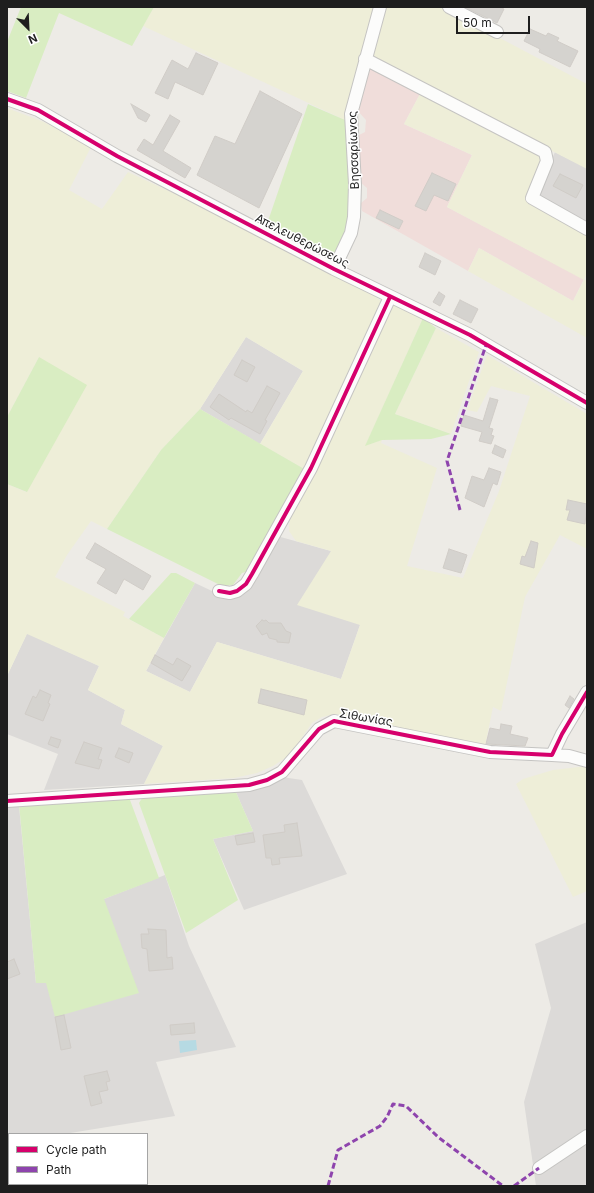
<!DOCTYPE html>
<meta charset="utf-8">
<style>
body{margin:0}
#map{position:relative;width:594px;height:1193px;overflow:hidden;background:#edebe6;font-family:Inter,sans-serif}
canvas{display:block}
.frame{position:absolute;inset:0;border:8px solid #1e1e1e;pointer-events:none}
.legend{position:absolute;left:8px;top:1133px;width:140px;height:52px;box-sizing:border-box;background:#fff;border:1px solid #a5a5a5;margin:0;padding:5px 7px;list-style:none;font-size:12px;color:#1e1e1e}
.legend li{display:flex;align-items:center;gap:8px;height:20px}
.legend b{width:20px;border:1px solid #a5a5a5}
.north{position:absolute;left:8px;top:8px;width:40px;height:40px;-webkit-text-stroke:3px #fff;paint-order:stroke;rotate:156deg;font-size:11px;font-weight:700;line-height:16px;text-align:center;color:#1e1e1e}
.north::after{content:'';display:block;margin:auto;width:14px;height:18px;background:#1e1e1e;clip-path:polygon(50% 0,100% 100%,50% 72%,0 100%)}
.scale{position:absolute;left:456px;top:16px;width:74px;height:18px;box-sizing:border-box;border:2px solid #1e1e1e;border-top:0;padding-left:5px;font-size:12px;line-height:14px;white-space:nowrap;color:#1e1e1e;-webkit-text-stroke:3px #fff;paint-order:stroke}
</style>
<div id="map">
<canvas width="594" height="1193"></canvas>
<div class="frame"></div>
<ul class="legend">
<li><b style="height:5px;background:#d6006c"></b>Cycle path</li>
<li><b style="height:5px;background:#8e44ad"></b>Path</li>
</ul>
<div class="north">N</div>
<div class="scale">50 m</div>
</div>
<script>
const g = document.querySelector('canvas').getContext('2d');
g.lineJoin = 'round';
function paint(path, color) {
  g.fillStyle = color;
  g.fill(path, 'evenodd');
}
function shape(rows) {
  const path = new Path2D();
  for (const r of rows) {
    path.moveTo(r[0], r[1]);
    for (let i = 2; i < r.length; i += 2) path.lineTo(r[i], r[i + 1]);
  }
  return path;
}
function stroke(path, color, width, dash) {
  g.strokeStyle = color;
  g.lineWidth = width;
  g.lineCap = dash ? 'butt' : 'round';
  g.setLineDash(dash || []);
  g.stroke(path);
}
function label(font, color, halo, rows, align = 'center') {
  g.font = font + ' Inter,sans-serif';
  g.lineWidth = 3;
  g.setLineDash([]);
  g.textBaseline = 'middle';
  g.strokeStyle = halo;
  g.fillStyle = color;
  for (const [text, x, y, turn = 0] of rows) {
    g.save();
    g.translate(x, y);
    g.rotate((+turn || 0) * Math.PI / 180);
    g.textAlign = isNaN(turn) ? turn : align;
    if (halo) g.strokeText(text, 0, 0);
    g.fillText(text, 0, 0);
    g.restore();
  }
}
paint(shape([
 [555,152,587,168,587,225,534,197],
 [246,337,303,371,260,444,200,409],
 [277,536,331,551,360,625,341,679,217,642,190,692,146,671,195,583,229,599,243,595],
 [27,633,99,666,88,690,125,710,121,724,163,746,144,784,44,790,58,754,7,734,7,676],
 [282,777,302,780,347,874,244,910,213,839,253,831,235,790],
 [19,806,36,983,46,983,104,899,165,875,189,946,236,1047,156,1062,175,1116,64,1134,9,1134,9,1142,7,1142,7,807],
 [587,922,587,1186,536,1186,524,1102,551,1008,535,944]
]), '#dcdad8');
paint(shape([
 [367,63,421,92,404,124,472,155,447,207,584,279,573,301,479,248,468,271,362,211,361,203,367,198,367,188,359,181,357,136,365,132,366,120,357,110]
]), '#f0ddda');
paint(shape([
 [154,7,375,7,345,120,143,26],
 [385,7,441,7,587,84,587,169,370,57],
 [421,92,544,156,528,194,587,225,587,274,584,279,587,281,587,338,468,271,479,248,573,301,584,280,447,207,472,155,404,124],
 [7,108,44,122,91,147,69,190,102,209,128,172,229,219,372,294,382,302,306,470,260,444,303,371,246,337,200,409,161,450,107,529,91,521,67,555,55,577,125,612,123,616,164,638,146,671,190,692,217,642,341,679,360,625,297,605,331,551,296,541,289,531,289,526,291,515,393,303,423,318,366,445,382,440,381,443,437,468,407,566,463,578,499,491,530,396,491,386,477,412,467,410,487,355,587,414,587,549,560,535,525,597,501,711,493,707,485,746,410,732,335,714,322,717,312,723,290,755,273,766,257,773,234,778,144,784,163,746,121,724,125,710,88,690,99,666,27,634,7,676,7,484,26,492,39,357,7,417],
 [436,328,479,352,451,434,395,414],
 [587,766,587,891,573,897,516,784,523,779,553,770]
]), '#eeeed8');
paint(shape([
 [21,7,154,7,132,46,59,13,26,98,7,91,7,42],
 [308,104,345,120,352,200,347,238,335,255,329,256,267,224],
 [423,318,436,328,395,414,451,434,431,439,382,440,365,446],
 [39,357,87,385,27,492,7,484,7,417],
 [200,409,306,470,252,570,242,573,233,585,222,586,107,529,161,450],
 [171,573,176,573,195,583,164,638,129,619],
 [235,790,253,831,213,839,238,900,186,933,139,803,144,795],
 [126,797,130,800,159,878,104,899,139,993,55,1017,46,983,36,983,19,804]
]), '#d9edc2');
paint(shape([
 [196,1040,197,1050,180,1053,179,1041]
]), '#b6dae3');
const building = shape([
 [465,7,499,7,504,9,497,23,465,7],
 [530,29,546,36,548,33,559,38,557,41,578,51,570,67,539,52,540,49,524,41,530,29],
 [196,53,218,63,203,95,175,82,168,99,155,93,172,60,188,69,196,53],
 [260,91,302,114,259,208,197,175,215,136,235,144,260,91],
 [131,104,150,115,146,122,138,118,131,104],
 [170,115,180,121,163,151,191,168,185,178,137,150,144,139,153,145,170,115],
 [432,173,456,184,448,201,434,195,426,211,415,206,432,173],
 [560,174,583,185,576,198,553,186,560,174],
 [380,210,403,221,399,229,376,218,380,210],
 [425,253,441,261,435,275,419,267,425,253],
 [439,292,445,296,440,306,433,302,439,292],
 [460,300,478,309,471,323,453,314,460,300],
 [242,360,255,367,247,382,234,375,242,360],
 [267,386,280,393,265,420,267,421,260,434,231,418,229,420,210,407,219,394,246,412,247,410,252,413,267,386],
 [490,398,498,400,489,428,493,429,491,435,494,436,491,444,479,441,482,432,461,426,464,415,483,421,490,398],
 [495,445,506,450,503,458,492,453,495,445],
 [489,468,501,472,497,485,493,483,484,507,465,498,472,476,484,480,489,468],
 [568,500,587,504,585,524,567,520,570,510,566,510,568,500],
 [531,541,538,543,534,568,520,564,522,556,525,557,531,541],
 [95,543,151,576,143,590,124,579,116,594,97,583,106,569,86,558,95,543],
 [449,549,467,555,461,573,443,568,449,549],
 [262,620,264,621,266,620,269,623,281,623,286,631,291,633,289,643,277,642,277,640,269,638,267,633,262,635,256,626,262,620],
 [155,655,173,665,177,658,191,666,182,681,151,663,155,655],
 [261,689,307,700,304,715,258,703,261,689],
 [40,690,51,695,48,703,50,704,43,721,25,714,33,696,36,698,40,690],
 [570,696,574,699,569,708,565,705,570,696],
 [501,724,512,726,510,734,528,738,525,746,486,744,490,728,500,730,501,724],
 [51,737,61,740,58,748,48,744,51,737],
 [84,742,102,748,98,759,102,760,99,769,75,763,84,742],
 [119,748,133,753,129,763,115,757,119,748],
 [297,823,302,856,279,858,280,864,272,865,271,858,266,858,263,835,285,832,284,825,297,823],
 [253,833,255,842,237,845,235,836,253,833],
 [148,929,166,930,167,958,172,957,173,969,149,971,147,949,142,948,141,934,149,934,148,929],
 [14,959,20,974,7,979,7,962,14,959],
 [64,1015,71,1048,61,1050,55,1017,64,1015],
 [194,1023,195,1033,171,1035,170,1025,194,1023],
 [107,1071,110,1081,106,1082,108,1090,99,1092,102,1103,91,1106,84,1076,107,1071]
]);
paint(building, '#d5d3cf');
stroke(building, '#d0ccc7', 1);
const minor = shape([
 [449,7,497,32],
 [365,59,545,152,547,161,532,198,587,229],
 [7,99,38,110,117,156,334,269,470,335,587,403],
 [334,269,351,233,354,217,355,184,351,114,380,7],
 [219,591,230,593,237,591,246,584,252,574,311,468,390,297],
 [552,755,569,756,587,761],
 [7,801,249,785,267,780,282,772,319,729,334,721,490,752,552,755,562,734,587,692],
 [539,1168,587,1136]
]);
stroke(minor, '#c5c4c2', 14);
stroke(minor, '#fcfcfb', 12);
stroke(shape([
 [460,510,447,461,486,345],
 [328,1186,338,1150,380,1126,387,1117,393,1104,406,1106,438,1137,503,1186],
 [514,1186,539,1168]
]), '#8e44ad', 3, [6, 3]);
stroke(shape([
 [7,99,38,110,117,156,334,269,470,335,587,403],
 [219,591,230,593,237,591,246,584,252,574,311,468,390,297],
 [7,801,249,785,267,780,282,772,319,729,334,721,490,752,552,755,562,734,587,692]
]), '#d6006c', 4);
label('12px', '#1e1e1e', '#fff', [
 ["Βησσαρίωνος",354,150,-92],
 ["Απελευθερώσεως",302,241,27],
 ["Σιθωνίας",366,718,10]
]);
</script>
